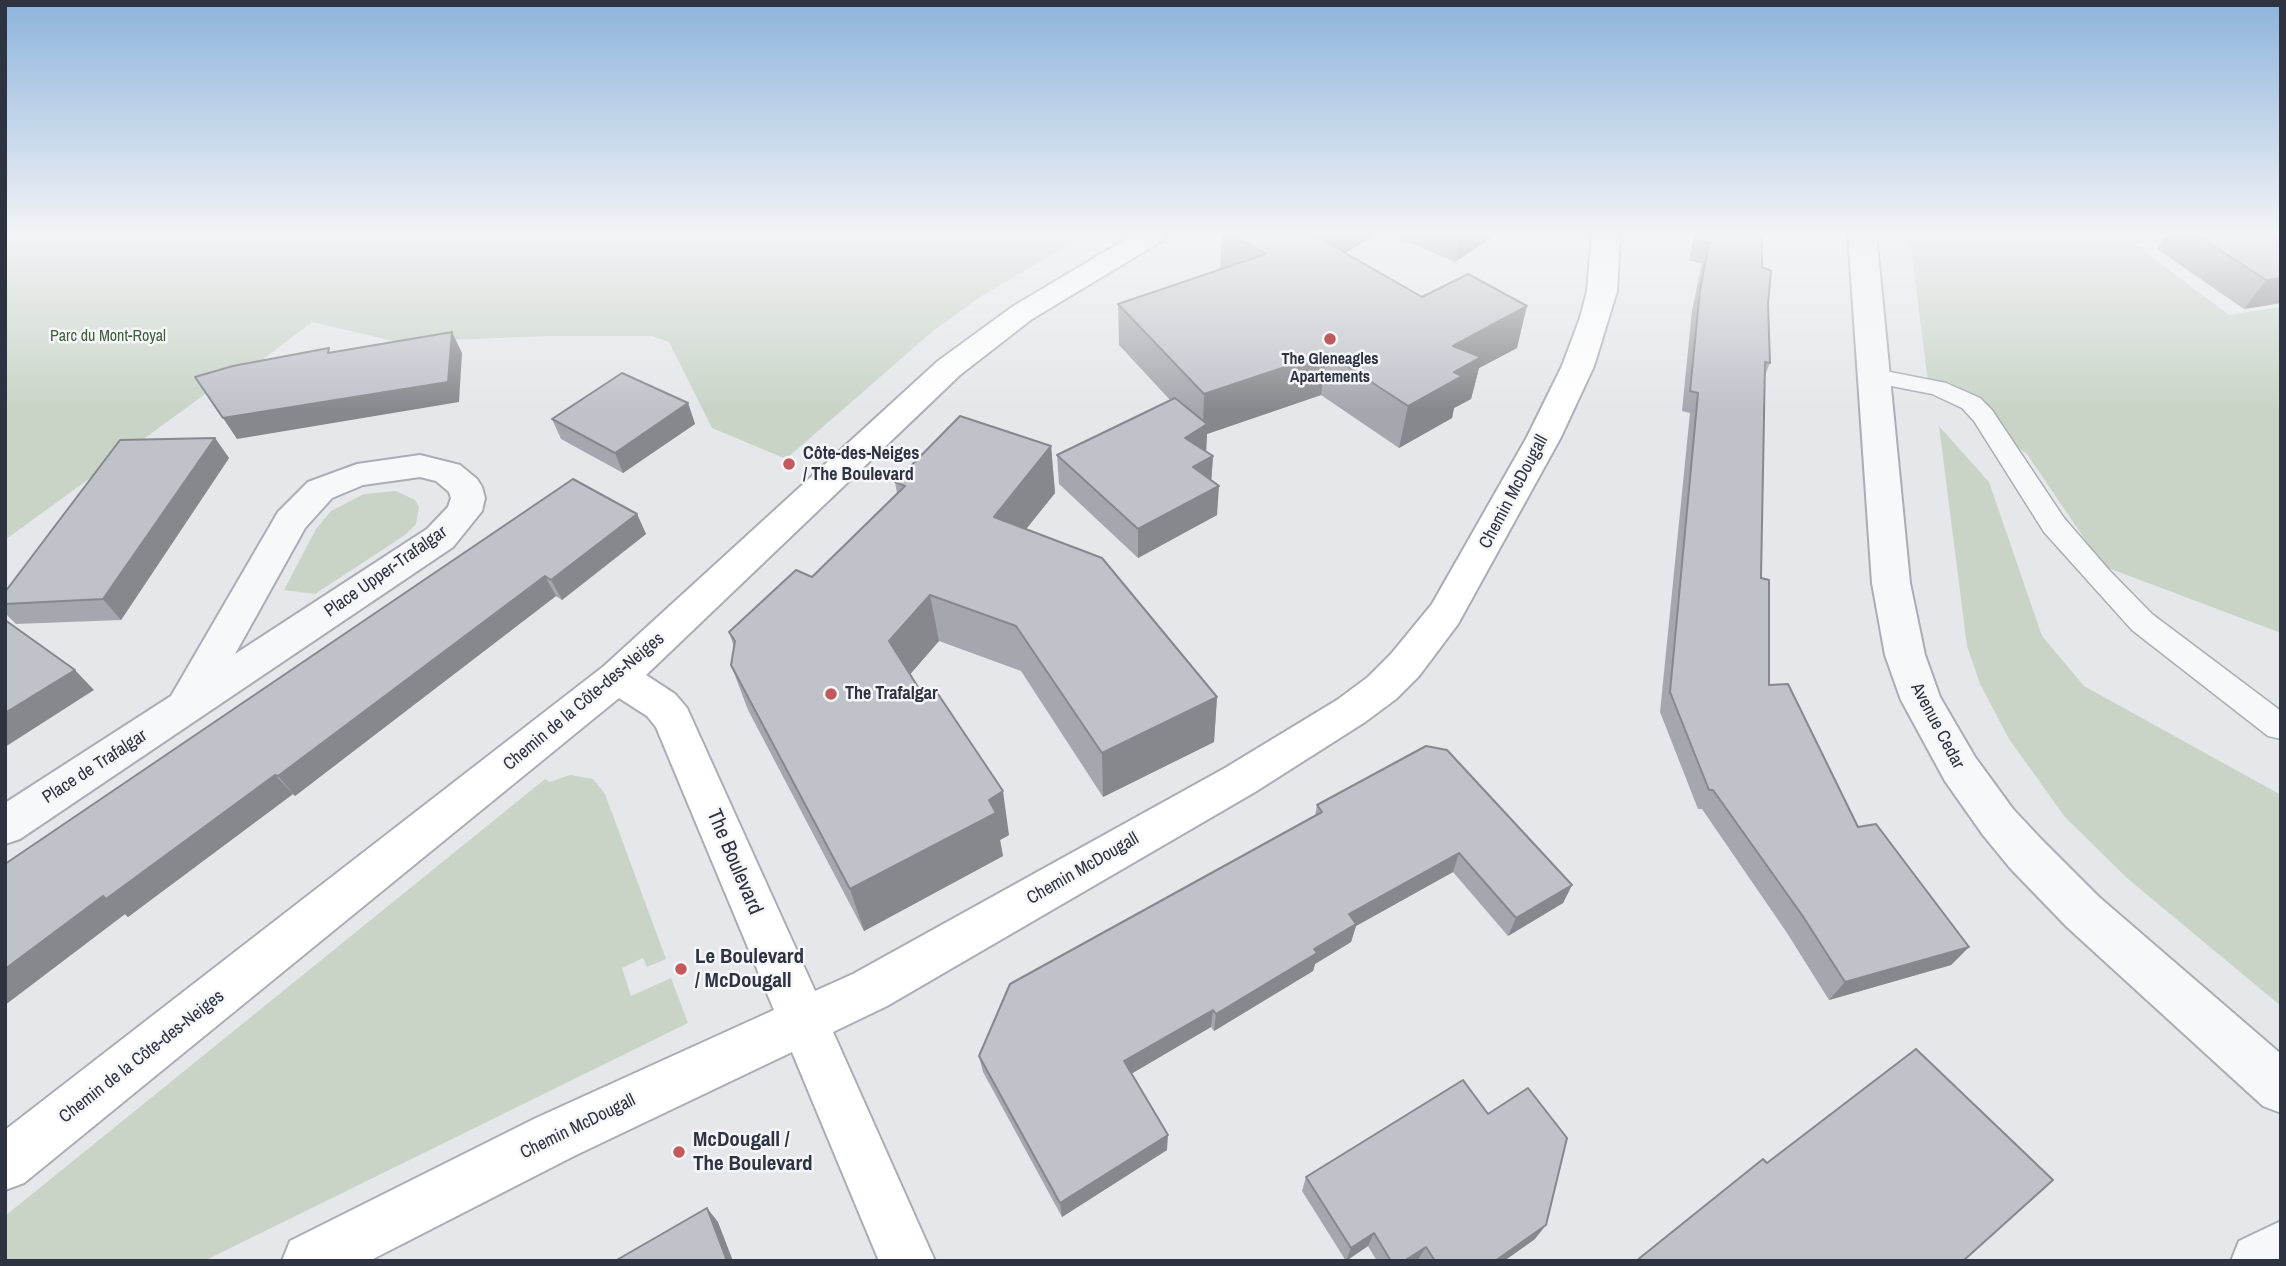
<!DOCTYPE html>
<meta charset="utf-8">
<style>
body{margin:0}
#map{position:relative;width:2286px;height:1266px;overflow:hidden;background:#e5e7eb;font-family:"Archivo Narrow",sans-serif}
canvas{display:block}
.frame{position:absolute;inset:0;border:7px solid #2e3342;pointer-events:none}
</style>
<div id="map">
<canvas width="2286" height="1266"></canvas>
<div class="frame"></div>
</div>
<script>
const g = document.querySelector('canvas').getContext('2d');
g.lineJoin = 'round';
function paint(path, color) {
  g.fillStyle = color;
  g.fill(path, 'evenodd');
}
function shape(rows) {
  const path = new Path2D();
  for (const r of rows) {
    path.moveTo(r[0], r[1]);
    for (let i = 2; i < r.length; i += 2) path.lineTo(r[i], r[i + 1]);
  }
  return path;
}
function stroke(path, color, width, dash) {
  g.strokeStyle = color;
  g.lineWidth = width;
  g.lineCap = dash ? 'butt' : 'round';
  g.setLineDash(dash || []);
  g.stroke(path);
}
function label(font, color, halo, rows, align = 'center') {
  g.font = font + ' "Archivo Narrow",sans-serif';
  g.lineWidth = 5;
  g.setLineDash([]);
  g.textBaseline = 'middle';
  g.strokeStyle = halo;
  g.fillStyle = color;
  for (const [text, x, y, turn = 0] of rows) {
    g.save();
    g.translate(x, y);
    g.rotate((+turn || 0) * Math.PI / 180);
    g.textAlign = isNaN(turn) ? turn : align;
    if (halo) g.strokeText(text, 0, 0);
    g.fillText(text, 0, 0);
    g.restore();
  }
}
paint(shape([
 [5,233,1089,233,980,297,933,331,786,459,712,428,669,342,652,336,548,336,398,342,312,322,229,385,208,392,5,540],
 [1909,233,2120,233,2229,315,2281,307,2281,633,2103,566,2027,454,1928,382],
 [1939,426,1989,482,2042,636,2084,686,2281,795,2281,1006,2128,879,2065,817,2009,739,1980,684,1967,646],
 [396,491,415,500,419,507,416,524,405,535,315,594,284,590,316,529,331,511,364,494],
 [570,775,593,779,605,794,666,959,647,967,643,958,622,968,631,996,671,978,688,1023,204,1261,5,1261,5,1216,545,779,550,782]
]), '#c9d4c7');
const service = shape([
 [1875,369,1946,383,1980,398,1992,410,2064,518,2109,570,2152,614,2281,711,2281,739,2268,736,2132,630,2044,532,1974,421,1962,408,1932,394,1866,381,1863,376,1866,371,1875,369]
]);
const minor = shape([
 [1848,233,1876,233,1910,583,1925,655,1940,697,1975,757,2013,809,2042,840,2099,897,2281,1054,2281,1113,2263,1106,2067,927,2010,868,1983,835,1945,781,1901,700,1885,655,1872,583,1848,233],
 [420,455,460,465,477,479,482,487,485,498,482,511,453,547,20,839,5,844,5,803,171,696,278,512,308,482,357,464,420,455],
 [420,477,436,481,449,492,451,498,448,507,427,529,235,654,305,528,332,498,363,485,420,477],
 [2281,1221,2281,1261,2231,1261,2239,1241,2281,1221]
]);
const secondary = shape([
 [1136,233,1169,233,1165,239,1032,319,960,375,646,675,675,694,687,708,815,991,853,974,1225,768,1337,700,1368,677,1391,654,1432,604,1527,437,1562,366,1580,318,1587,291,1592,233,1620,233,1617,291,1594,366,1561,437,1458,624,1419,676,1396,699,1365,722,1255,792,887,1006,833,1032,935,1261,879,1261,792,1052,574,1156,369,1261,282,1261,290,1241,536,1118,774,1010,656,727,647,716,619,698,24,1183,5,1190,5,1130,604,666,938,361,1012,307,1136,233]
]);
stroke(service, '#aaadb5', 3);
stroke(minor, '#aaadb5', 4);
stroke(secondary, '#aaadb5', 4);
paint(service, '#f7f8fa');
paint(minor, '#f7f8fa');
paint(secondary, '#fff');
paint(shape([
 [1222,233,1378,233,1345,253,1422,297,1517,348,1479,368,1471,399,1454,408,1452,418,1399,448,1321,395,1207,434,1206,452,1213,456,1211,481,1217,515,1138,558,1059,484,1057,455,1170,400,1119,345,1118,304,1220,270],
 [1387,233,1499,233,1455,262],
 [1694,233,1762,233,1762,267,1768,304,1770,363,1765,375,1761,578,1769,685,1858,827,1969,947,1951,965,1829,1000,1787,933,1702,809,1698,809,1660,712,1690,413,1682,411,1692,310,1702,263,1689,261],
 [2168,233,2281,233,2281,303,2244,309,2157,249],
 [688,403,695,424,623,473,561,439,552,419],
 [215,438,229,458,121,620,16,624,5,613,5,592],
 [1051,446,1055,493,1026,529,1217,697,1214,742,1103,797,1021,671,939,641,910,674,1009,835,1000,840,1003,856,864,931,748,710,731,665,734,647,729,632,812,577,897,493,895,482],
 [637,514,646,534,562,600,556,596,295,796,293,794,128,917,125,914,5,1005,5,864],
 [1317,805,1572,885,1563,903,1508,936,1453,872,1356,926,1351,942,1315,964,1313,971,1214,1031,1211,1027,1131,1074,1167,1150,1062,1217,983,1072,979,1056,1315,816],
 [1306,1177,1535,1239,1504,1261,1377,1261,1368,1246,1346,1261,1302,1191]
]), '#a5a7ae');
paint(shape([
 [1317,233,1378,233,1309,276,1314,235],
 [1461,233,1499,233,1455,262],
 [2281,278,2281,303,2244,309,2266,280],
 [1527,306,1517,348,1479,368,1471,399,1454,408,1452,418,1399,448,1408,406,1453,346],
 [452,332,462,353,459,402,237,439,223,418],
 [1327,353,1321,395,1207,434,1206,454,1185,438,1203,427,1204,394],
 [688,403,695,424,623,473,615,453],
 [215,438,229,458,121,620,103,599],
 [1051,446,1055,493,999,563,994,517],
 [1213,456,1211,485,1193,467],
 [1219,486,1217,515,1138,558,1138,529],
 [637,514,646,534,562,600,551,580],
 [545,576,556,596,295,796,278,776],
 [930,595,939,641,900,686,889,641],
 [75,670,94,690,5,747,5,713],
 [1217,697,1214,742,1103,797,1102,753],
 [275,775,293,794,128,917,125,914,5,1005,5,969,103,896],
 [1003,791,1009,835,1000,840,1003,856,864,931,850,889],
 [1459,853,1453,872,1356,926,1351,942,1315,964,1313,971,1214,1031,1216,1014,1314,949,1349,914],
 [1572,885,1563,903,1508,936,1516,918],
 [1969,947,1951,965,1829,1000,1845,982],
 [1213,1010,1211,1027,1124,1078,1124,1061],
 [1168,1135,1167,1150,1062,1217,1060,1203],
 [707,1208,718,1222,733,1261,727,1261],
 [1546,1225,1535,1239,1504,1261,1495,1261],
 [1374,1233,1368,1246,1346,1261,1351,1248],
 [1426,1247,1417,1261,1404,1261]
]), '#86888d');
const building = shape([
 [1227,233,1317,233,1314,235,1422,297,1468,274,1527,306,1453,346,1481,357,1454,372,1462,376,1408,406,1327,353,1204,394,1118,304,1266,254,1227,233],
 [1697,233,1762,233,1762,267,1771,271,1768,304,1770,363,1765,362,1761,578,1769,580,1769,685,1788,684,1858,827,1876,824,1969,947,1845,982,1802,915,1713,790,1709,790,1670,692,1698,393,1690,391,1700,290,1709,243,1696,241,1697,233],
 [2194,233,2281,233,2281,278,2266,280,2194,233],
 [452,332,448,382,223,418,195,377,233,366,329,348,328,353,452,332],
 [622,373,688,403,615,453,552,419,622,373],
 [1175,398,1207,424,1185,438,1213,456,1193,467,1219,486,1138,529,1057,455,1175,398],
 [960,416,1051,446,994,517,1102,558,1217,697,1102,753,1016,626,930,595,889,641,918,687,936,691,1003,791,989,800,996,813,850,889,731,665,735,641,729,632,796,570,812,577,905,486,895,482,960,416],
 [215,438,103,599,5,604,5,592,120,440,215,438],
 [573,479,637,514,551,580,545,576,278,776,275,775,106,899,103,896,5,969,5,864,573,479],
 [5,620,75,670,5,713,5,620],
 [1426,746,1447,750,1572,885,1516,918,1459,853,1349,914,1356,924,1314,949,1317,953,1216,1014,1213,1010,1124,1061,1168,1135,1060,1203,979,1056,1010,984,1322,812,1317,805,1426,746],
 [1916,1049,2053,1180,1963,1261,1636,1261,1763,1159,1767,1163,1916,1049],
 [1463,1080,1488,1114,1528,1088,1567,1138,1546,1225,1495,1261,1435,1261,1426,1247,1404,1261,1391,1261,1374,1233,1351,1248,1306,1177,1463,1080],
 [707,1208,727,1261,615,1261,707,1208]
]);
paint(building, '#c0c2ca');
stroke(building, '#86888d', 2);
const sky = g.createLinearGradient(0, 0, 0, 410);
sky.addColorStop(0, '#8db3db');
sky.addColorStop(0.57, '#f3f4f6');
sky.addColorStop(1, '#f3f4f600');
g.fillStyle = sky;
g.fillRect(0, 0, 2286, 410);
for (const [x, y, r, color] of [
 [1330,339,7,"#c1595d"],
 [789,464,7,"#c1595d"],
 [831,694,7,"#c1595d"],
 [681,969,7,"#c1595d"],
 [679,1152,7,"#c1595d"]
]) {
  const dot = new Path2D();
  dot.arc(x, y, r, 0, 2 * Math.PI);
  g.fillStyle = color;
  g.fill(dot);
  stroke(dot, '#f5f6f8', 2.5);
}
label('16px', '#3f5c3d', '#f5f6f8', [
 ["Parc du Mont-Royal",108,337]
]);
label('bold 16px', '#2e3342', '#f5f6f8', [
 ["The Gleneagles",1330,360],
 ["Apartements",1330,378]
]);
label('bold 18px', '#2e3342', '#f5f6f8', [
 ["Côte-des-Neiges",803,454],
 ["/ The Boulevard",803,475],
 ["The Trafalgar",845,694]
], 'left');
label('18px', '#2e3342', '#f5f6f8', [
 ["Chemin McDougall",1514,492,-62],
 ["Place Upper-Trafalgar",386,572,-35],
 ["Chemin de la Côte-des-Neiges",584,702,-40],
 ["Avenue Cedar",1937,726,62],
 ["Place de Trafalgar",95,767,-33],
 ["Chemin McDougall",1083,869,-30],
 ["Chemin de la Côte-des-Neiges",142,1057,-38],
 ["Chemin McDougall",578,1127,-26]
]);
label('21px', '#2e3342', '#f5f6f8', [
 ["The Boulevard",734,862,67]
]);
label('bold 21px', '#2e3342', '#f5f6f8', [
 ["Le Boulevard",695,957],
 ["/ McDougall",695,981],
 ["McDougall /",693,1140],
 ["The Boulevard",693,1164]
], 'left');
</script>
